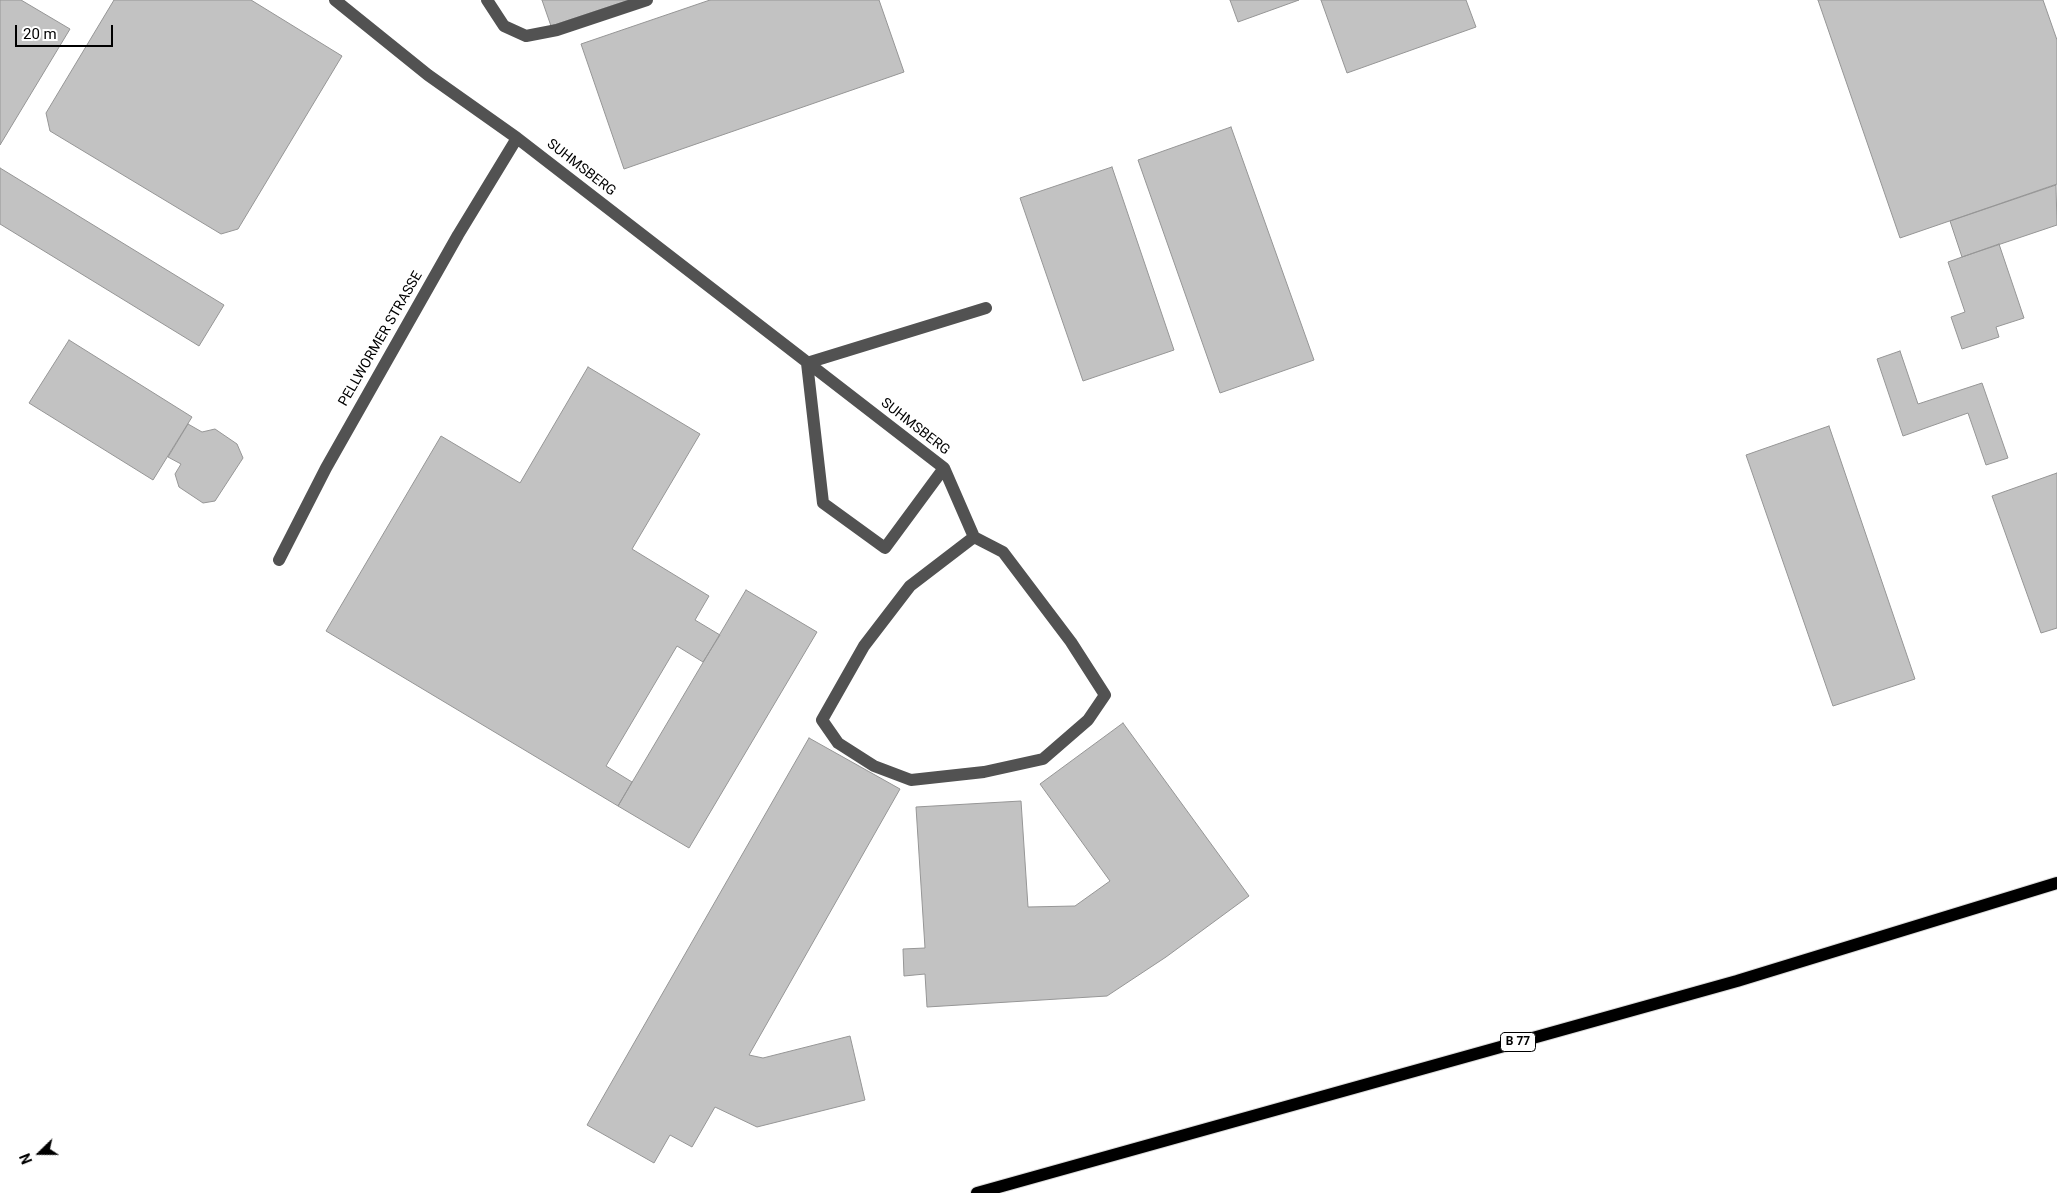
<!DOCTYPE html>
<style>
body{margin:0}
#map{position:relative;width:2057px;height:1193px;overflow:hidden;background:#fff;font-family:Roboto,sans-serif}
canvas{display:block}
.north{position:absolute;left:15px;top:1128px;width:50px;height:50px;-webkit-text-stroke:4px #fff;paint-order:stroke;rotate:248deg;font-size:14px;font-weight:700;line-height:20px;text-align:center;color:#000}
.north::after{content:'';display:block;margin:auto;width:18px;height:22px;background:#000;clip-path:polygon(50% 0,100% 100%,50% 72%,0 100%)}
.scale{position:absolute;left:15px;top:25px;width:98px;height:22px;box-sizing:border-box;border:2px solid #000;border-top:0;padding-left:6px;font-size:15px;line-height:18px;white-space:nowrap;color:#000;-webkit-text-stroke:4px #fff;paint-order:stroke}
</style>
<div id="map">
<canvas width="2057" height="1193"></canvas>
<div class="north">N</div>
<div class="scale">20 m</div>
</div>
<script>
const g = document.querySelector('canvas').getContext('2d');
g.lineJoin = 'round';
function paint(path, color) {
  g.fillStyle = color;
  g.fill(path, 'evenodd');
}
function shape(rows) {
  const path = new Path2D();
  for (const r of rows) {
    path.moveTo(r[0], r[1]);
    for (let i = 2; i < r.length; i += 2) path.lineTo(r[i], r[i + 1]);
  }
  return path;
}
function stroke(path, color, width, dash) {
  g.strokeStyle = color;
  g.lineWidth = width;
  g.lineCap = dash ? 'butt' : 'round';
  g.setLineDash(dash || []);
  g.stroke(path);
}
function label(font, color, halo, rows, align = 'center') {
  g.font = font + ' Roboto,sans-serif';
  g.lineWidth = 4;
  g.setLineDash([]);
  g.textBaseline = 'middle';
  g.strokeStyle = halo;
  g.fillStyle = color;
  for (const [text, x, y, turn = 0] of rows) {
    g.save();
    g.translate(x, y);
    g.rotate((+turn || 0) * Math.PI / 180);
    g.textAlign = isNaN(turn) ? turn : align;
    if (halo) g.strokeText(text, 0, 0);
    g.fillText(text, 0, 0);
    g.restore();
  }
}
const building = shape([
 [0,0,21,0,70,29,0,145,0,0],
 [114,0,251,0,342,56,238,229,221,234,50,131,46,113,114,0],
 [542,0,629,0,551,26,542,0],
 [710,0,879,0,904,72,624,169,581,44,710,0],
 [1230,0,1299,0,1238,22,1230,0],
 [1321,0,1466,0,1476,27,1347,73,1321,0],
 [1818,0,2043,0,2057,40,2057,184,1900,238,1818,0],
 [1231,127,1314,360,1220,393,1138,160,1231,127],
 [1112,167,1174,350,1083,381,1020,198,1112,167],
 [0,168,224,305,199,346,0,224,0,168],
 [2056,185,2057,225,1962,257,1950,221,2056,185],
 [1999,244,2024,318,1996,327,1999,337,1962,349,1951,317,1965,312,1948,262,1999,244],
 [69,340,192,417,153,480,29,403,69,340],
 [1900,351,1918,404,1982,383,2008,458,1986,465,1968,413,1903,436,1877,359,1900,351],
 [588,367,700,434,632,549,709,596,695,620,720,635,703,662,677,646,606,766,632,782,618,806,326,631,441,436,520,483,588,367],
 [188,424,202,432,215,429,237,444,243,458,215,501,203,503,179,487,175,474,181,464,168,457,188,424],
 [1829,426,1915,679,1833,706,1746,455,1829,426],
 [2057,473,2057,628,2041,633,1992,496,2057,473],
 [746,590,817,632,689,848,618,806,746,590],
 [1123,723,1249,896,1166,957,1107,996,927,1007,925,974,904,976,903,949,925,948,916,807,1021,801,1028,907,1075,906,1110,881,1040,784,1123,723],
 [809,738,900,789,749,1055,763,1058,850,1036,865,1100,757,1127,715,1107,692,1147,670,1135,654,1163,587,1125,809,738]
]);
paint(building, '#c2c2c2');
stroke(building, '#969696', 1);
const major = shape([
 [977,1193,1737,981,2057,883]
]);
stroke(major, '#dbdbdb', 14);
stroke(shape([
 [335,0,428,75,517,138,944,468,885,548,823,503,807,363],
 [487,0,504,26,526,36,557,30,647,0],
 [807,363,986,308],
 [944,468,974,537,910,586,864,646,822,720,838,743,874,766,911,780,984,772,1043,759,1088,720,1105,695,1071,642,1003,552,974,537],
 [279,560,326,468,458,235,517,138]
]), '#525252', 12);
stroke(major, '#000', 12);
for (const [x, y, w] of [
 [1518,1042,35]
]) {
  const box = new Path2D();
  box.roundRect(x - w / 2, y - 9.5, w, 19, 4);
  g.fillStyle = '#fff';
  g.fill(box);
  stroke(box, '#000', 1);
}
label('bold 12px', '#000', null, [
 ["B 77",1518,1042]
]);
label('14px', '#000', '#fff', [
 ["SUHMSBERG",581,168,38],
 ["PELLWORMER STRASSE",381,339,-60],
 ["SUHMSBERG",915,427,38]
]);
</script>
